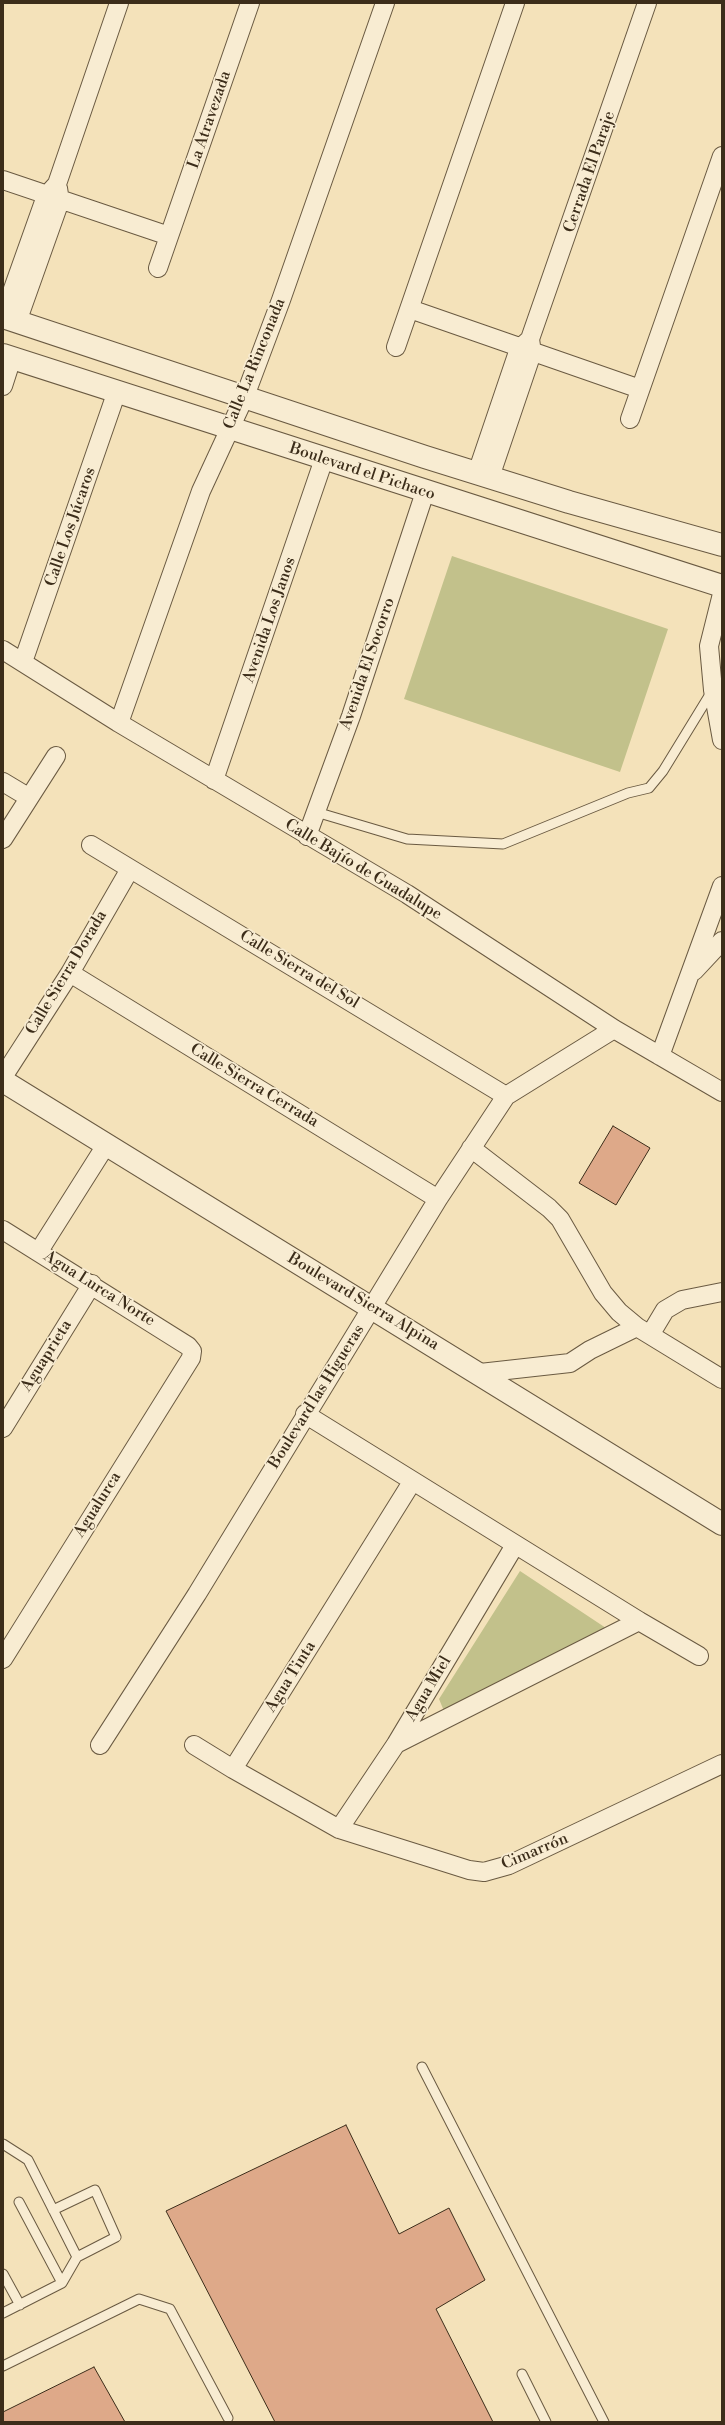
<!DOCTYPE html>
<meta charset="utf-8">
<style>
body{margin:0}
#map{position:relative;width:725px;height:2425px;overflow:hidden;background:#f4e2ba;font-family:"Libre Bodoni",serif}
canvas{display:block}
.frame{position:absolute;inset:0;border:4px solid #3c2d1a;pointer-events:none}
</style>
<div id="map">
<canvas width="725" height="2425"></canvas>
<div class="frame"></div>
</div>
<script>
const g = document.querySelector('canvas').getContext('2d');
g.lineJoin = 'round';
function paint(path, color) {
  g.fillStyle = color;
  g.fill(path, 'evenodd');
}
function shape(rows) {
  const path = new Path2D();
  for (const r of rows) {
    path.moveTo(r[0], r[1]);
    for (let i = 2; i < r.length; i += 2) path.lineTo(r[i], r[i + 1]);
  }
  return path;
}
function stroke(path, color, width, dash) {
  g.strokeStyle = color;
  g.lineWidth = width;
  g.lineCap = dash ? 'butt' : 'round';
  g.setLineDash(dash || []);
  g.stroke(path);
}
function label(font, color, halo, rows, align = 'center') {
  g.font = font + ' "Libre Bodoni",serif';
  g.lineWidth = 3.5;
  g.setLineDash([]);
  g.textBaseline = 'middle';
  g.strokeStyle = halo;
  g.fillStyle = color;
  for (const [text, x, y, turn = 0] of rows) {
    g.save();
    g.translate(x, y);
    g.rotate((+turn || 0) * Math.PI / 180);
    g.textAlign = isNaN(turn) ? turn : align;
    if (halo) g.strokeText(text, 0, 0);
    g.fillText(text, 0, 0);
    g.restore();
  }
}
paint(shape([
 [452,556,668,629,620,772,404,699],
 [520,1571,609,1630,444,1711,439,1699]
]), '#c2c18b');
const building = shape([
 [613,1126,650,1148,616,1205,579,1183,613,1126],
 [346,2125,399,2234,449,2208,485,2280,436,2309,493,2422,275,2422,166,2211,346,2125],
 [94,2367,125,2422,3,2422,3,2412,94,2367]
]);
paint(building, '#dea989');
stroke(building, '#3c2d1a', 1);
const service = shape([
 [316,812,407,839,503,844,628,793,649,788,663,771,712,691],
 [422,2067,604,2422],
 [3,2144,28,2160,77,2257,62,2283,3,2313],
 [19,2202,62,2283],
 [53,2210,95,2190,116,2237,77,2257],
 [3,2274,20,2305],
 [3,2366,139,2299,170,2309,228,2418],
 [522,2374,546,2422]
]);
const minor = shape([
 [3,180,169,236],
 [158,268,250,3],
 [410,309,640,389],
 [3,317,46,196,57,184,119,3],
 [17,322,60,201,58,188],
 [396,347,515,3],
 [3,386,12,358],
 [630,419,722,156],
 [477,473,519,349,528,341],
 [490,477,532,353,530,339,647,3],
 [722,594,709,646,713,690,722,740],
 [3,650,119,723,407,894,614,1029,722,1092],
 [23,662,117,391],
 [119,723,201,491,245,396,281,300,385,3],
 [214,780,324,459],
 [3,782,28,797],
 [307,836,351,716,425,492],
 [3,839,56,756],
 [91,845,506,1096],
 [694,971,722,941],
 [70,973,438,1199],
 [660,1056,722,886],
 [3,1077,70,973,130,869],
 [471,1148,549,1208,560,1219,603,1293,619,1312,637,1327,722,1379],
 [3,1230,188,1346,192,1351,191,1358,3,1659],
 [39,1251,106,1145],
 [650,1335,665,1310,682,1300,722,1292],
 [480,1373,570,1363,590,1350,637,1327],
 [305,1414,639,1621,396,1744],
 [3,1428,92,1284],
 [412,1482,233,1769,339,1829,469,1870,484,1872,509,1865,722,1764],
 [639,1621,699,1656],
 [100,1745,197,1594,438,1199,506,1096,614,1029],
 [194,1745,233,1769],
 [339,1829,396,1744,515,1545]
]);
const tertiary = shape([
 [3,317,425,457,569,502,722,545],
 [3,355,722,586],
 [3,1081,722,1524]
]);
stroke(service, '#6a5a42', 11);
stroke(minor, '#6a5a42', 20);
stroke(tertiary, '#6a5a42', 24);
stroke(service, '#f8ecd2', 9);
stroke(minor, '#f8ecd2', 18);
stroke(tertiary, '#f8ecd2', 22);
label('16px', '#3c2d1a', '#f8ecd2', [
 ["La Atravezada",210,120,-71],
 ["Cerrada El Paraje",590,172,-71],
 ["Calle La Rinconada",255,364,-68],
 ["Boulevard el Pichaco",362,472,18],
 ["Calle Los Júcaros",71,527,-71],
 ["Avenida Los Janos",270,620,-71],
 ["Avenida El Socorro",368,664,-71],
 ["Calle Bajío de Guadalupe",363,870,31],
 ["Calle Sierra del Sol",299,970,31],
 ["Calle Sierra Dorada",67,973,-59],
 ["Calle Sierra Cerrada",254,1086,31],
 ["Agua Lurca Norte",99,1289,32],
 ["Boulevard Sierra Alpina",363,1302,31],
 ["Aguaprieta",47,1356,-58],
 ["Boulevard las Higueras",317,1397,-58],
 ["Agualurca",98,1505,-58],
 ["Agua Tinta",291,1677,-58],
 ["Agua Miel",429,1689,-59],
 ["Cimarrón",535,1852,-23]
]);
</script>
